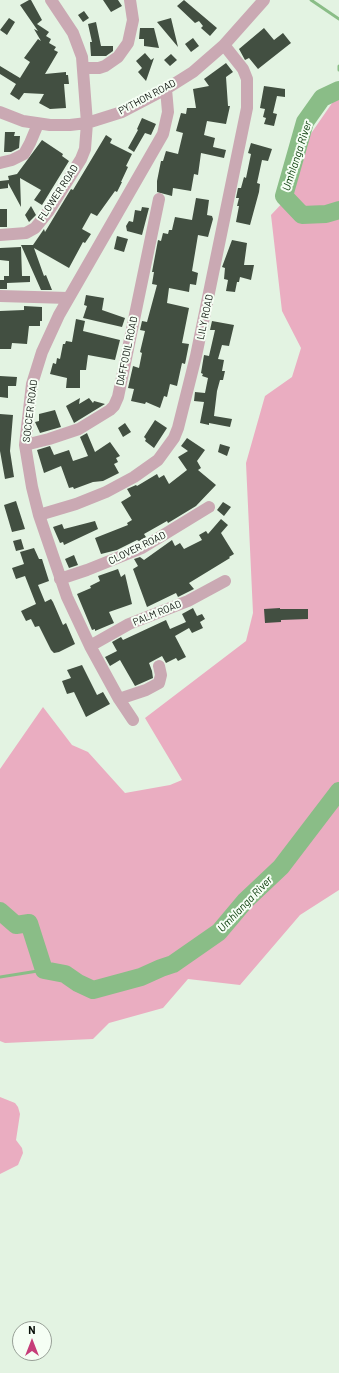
<!DOCTYPE html>
<style>
body{margin:0}
#map{position:relative;width:339px;height:1373px;overflow:hidden;background:#e3f3e2;font-family:Barlow,sans-serif}
canvas{display:block}
.north{position:absolute;left:12px;top:1321px;width:40px;height:40px;box-sizing:border-box;background:#f5fef4;border:1px solid #979f96;border-radius:50%;rotate:0deg;font-size:11px;font-weight:700;line-height:16px;text-align:center;color:#0a100a}
.north::after{content:'';display:block;margin:auto;width:14px;height:18px;background:#c63d79;clip-path:polygon(50% 0,100% 100%,50% 72%,0 100%)}
</style>
<div id="map">
<canvas width="339" height="1373"></canvas>
<div class="north">N</div>
</div>
<script>
const g = document.querySelector('canvas').getContext('2d');
g.lineJoin = 'round';
function paint(path, color) {
  g.fillStyle = color;
  g.fill(path, 'evenodd');
}
function shape(rows) {
  const path = new Path2D();
  for (const r of rows) {
    path.moveTo(r[0], r[1]);
    for (let i = 2; i < r.length; i += 2) path.lineTo(r[i], r[i + 1]);
  }
  return path;
}
function stroke(path, color, width, dash) {
  g.strokeStyle = color;
  g.lineWidth = width;
  g.lineCap = dash ? 'butt' : 'round';
  g.setLineDash(dash || []);
  g.stroke(path);
}
function label(font, color, halo, rows, align = 'center') {
  g.font = font + ' Barlow,sans-serif';
  g.lineWidth = 4;
  g.setLineDash([]);
  g.textBaseline = 'middle';
  g.strokeStyle = halo;
  g.fillStyle = color;
  for (const [text, x, y, turn = 0] of rows) {
    g.save();
    g.translate(x, y);
    g.rotate((+turn || 0) * Math.PI / 180);
    g.textAlign = isNaN(turn) ? turn : align;
    if (halo) g.strokeText(text, 0, 0);
    g.fillText(text, 0, 0);
    g.restore();
  }
}
paint(shape([
 [339,93,339,890,300,915,240,985,188,979,163,1008,109,1023,93,1039,5,1043,0,1041,0,769,43,707,72,745,88,752,125,793,170,785,182,780,145,718,246,641,253,613,246,463,265,396,292,377,301,348,282,311,271,215,288,197,310,135],
 [0,1097,15,1103,18,1107,20,1114,16,1140,22,1148,23,1153,18,1165,0,1174]
]), '#eaadc1');
stroke(shape([
 [311,0,339,19],
 [339,66,339,70],
 [0,977,44,970]
]), '#8abd87', 3);
stroke(shape([
 [339,90,322,98,305,122,284,196,302,215,326,214,339,210],
 [0,911,16,925,29,923,44,970,65,974,78,983,93,990,141,977,161,968,173,964,219,932,245,901,281,867,339,791]
]), '#8abd87', 18);
paint(shape([
 [29,0,31,0,42,20,37,24,49,32,46,36,51,39,49,43,56,47,54,50,58,52,45,74,66,72,66,75,68,75,69,84,64,84,66,108,50,109,39,103,44,94,24,93,19,100,10,94,16,84,0,74,0,66,20,78,30,62,24,58,38,39,41,41,34,29,38,31,20,5],
 [103,0,118,0,122,6,111,12],
 [184,0,217,28,210,36,201,28,203,26,199,21,195,23,177,6],
 [84,11,89,18,83,22,78,15],
 [9,18,15,22,7,35,0,30],
 [171,18,178,47,157,22],
 [96,22,101,46,113,46,113,51,106,56,91,56,90,42,92,42,88,24],
 [140,28,154,28,159,48,144,46,144,39,139,39],
 [264,28,274,40,283,33,291,43,258,69,249,58,245,60,239,49],
 [193,38,199,46,191,52,185,44],
 [145,53,151,60,154,58,146,81,138,72,142,68,136,61],
 [171,54,177,60,170,66,164,60],
 [226,63,233,72,226,77,228,106,230,106,226,124,207,121,204,135,215,138,213,147,226,150,224,158,201,153,198,175,194,174,191,191,173,188,172,196,157,192,157,181,161,161,163,161,166,151,178,154,183,133,176,131,181,113,186,114,187,108,196,108,193,89,209,86,204,79],
 [264,86,285,89,285,97,277,96,273,113,277,114,274,126,264,124,266,118,263,117,265,109,260,108],
 [142,118,156,124,151,135,145,133,134,152,128,148,138,130,137,129],
 [5,132,15,132,14,136,20,136,19,148,11,152,4,152],
 [106,135,112,139,110,143,132,154,126,166,128,167,121,182,122,182,117,192,115,191,97,216,91,213,82,229,91,234,85,243,83,242,69,268,34,248,44,276,46,275,52,290,41,290,21,245,33,245,44,229,45,232,71,189,73,190],
 [42,140,63,154,62,156,69,161,42,205,34,200,41,190,20,178,21,207,8,183,8,188,0,189,0,181,9,180,8,176,17,174],
 [251,143,272,149,268,161,262,160,257,183,260,184,259,192,250,225,236,222,239,206,237,206,239,198,236,198,238,188,241,188,244,177,246,178,251,154,248,153],
 [196,198,209,200,207,215,212,216,213,219,208,237,198,235,192,271,198,273,196,285,190,284,189,292,169,288,167,303,189,308,182,343,189,344,185,364,182,363,177,386,170,384,167,397,164,396,160,408,146,402,145,404,131,401,134,389,128,388,133,366,139,368,142,353,140,352,145,331,140,330,142,321,147,322,157,285,152,284,154,272,152,272,158,240,161,241,163,233,168,234,169,230,172,230,175,217,192,220],
 [31,206,36,215,29,222,25,215],
 [142,207,149,208,142,235,127,231,126,226,129,221,133,222,135,210,141,211],
 [0,209,7,209,7,227,0,227],
 [117,236,128,239,124,252,114,249],
 [232,240,247,243,244,265,254,265,251,280,240,277,239,282,237,282,235,292,226,291,228,280,224,279,225,268,222,267],
 [21,247,22,276,30,276,30,282,7,283,7,289,0,289,0,280,4,280,4,276,9,276,9,261,0,260,0,248],
 [86,295,104,298,102,310,125,318,122,327,83,318,87,306,84,305],
 [24,306,42,307,42,321,40,321,40,326,29,326,27,344,12,343,11,349,0,349,0,311,24,310],
 [76,319,85,321,83,331,120,340,115,360,88,355,86,370,80,370,80,388,66,388,67,378,50,374,53,363,56,364,57,358,60,359,63,344,65,344,66,341,72,342],
 [212,321,234,325,229,346,222,345,218,359,224,360,222,371,225,371,223,380,220,380,217,391,214,416,232,419,230,427,209,423,209,425,200,423,204,402,194,401,195,392,205,393,208,378,202,376,203,374,201,373,204,355,209,356,215,330,210,330],
 [0,376,17,377,16,386,8,386,8,398,0,397],
 [80,398,79,404,89,398,93,403,94,401,105,404,74,423,66,406],
 [55,410,61,427,40,433,35,422,39,421,39,414],
 [0,414,13,415,10,451,14,477,5,479,0,451],
 [155,420,167,428,154,448,145,441,146,439,144,437],
 [125,423,131,432,123,437,118,428],
 [87,433,95,452,110,442,120,456,116,458,118,462,114,464,119,473,103,481,93,482,74,489,73,487,69,488,61,466,44,473,37,450,50,446,54,455,69,450,73,461,88,456,80,437],
 [187,438,205,450,197,461,201,468,198,470,216,485,196,506,168,523,167,521,144,534,146,537,139,541,137,540,117,550,101,554,95,538,128,525,127,523,132,520,121,502,131,496,127,489,136,485,137,486,157,474,159,478,164,475,169,484,187,470,178,457,188,451,181,446],
 [220,444,230,447,227,456,218,452],
 [16,501,25,529,12,532,4,505],
 [223,502,231,507,224,516,217,510],
 [221,519,228,525,221,533,234,554,229,557,230,558,189,583,194,589,178,597,176,593,147,607,133,569,138,566,134,559,140,557,144,560,172,540,175,546,180,543,184,549,202,540,199,535,206,531,208,534],
 [95,521,98,529,64,545,63,542,60,543,53,527,62,524,64,529],
 [21,539,24,549,16,551,13,541],
 [34,548,39,559,42,559,49,581,38,585,45,602,51,599,53,602,63,625,66,623,75,644,59,652,54,653,51,650,39,626,35,627,31,619,26,621,21,611,36,604,25,576,16,579,12,568,24,564,20,552],
 [74,555,78,565,69,568,65,559],
 [118,569,121,577,125,574,132,604,109,612,114,623,95,631,95,629,92,630,77,594,91,588,90,586,100,581,98,576],
 [193,608,197,616,202,614,205,619,200,622,203,628,192,633,189,628,175,636,186,657,178,661,176,658,166,663,162,656,149,663,152,671,153,678,135,686,120,660,110,666,105,657,117,651,112,642,121,637,123,640,166,620,170,629,186,622,182,614],
 [280,608,280,609,308,609,308,619,281,620,281,622,265,623,264,609],
 [82,665,97,695,103,692,110,704,86,717,74,692,67,694,62,681,71,678,67,670]
]), '#424f41');
stroke(shape([
 [84,68,99,68,105,66,118,57,128,43,133,20,130,0],
 [0,112,23,121,50,125,70,125,87,123,122,112,166,89,193,72,224,45,264,0],
 [0,163,12,160,24,154,30,143,38,124],
 [0,235,26,233,35,228,48,212,81,159,85,149,87,123,82,57,73,33,51,0],
 [0,296,68,298],
 [25,445,49,439,79,429,110,410,114,406,118,397,159,199],
 [39,515,76,504,106,492,134,477,158,460,174,438,178,428,196,356,247,108,247,79,243,69,224,45],
 [60,579,87,570,142,548,209,507],
 [90,646,129,624,188,601,225,581],
 [119,699,146,690,159,683,161,675,159,666],
 [133,720,119,699,90,646,67,597,39,515,32,487,25,445,32,384,42,352,59,315,163,134,168,112,166,89]
]), '#caa9b3', 12);
label('10px', '#0a100a', '#f5fef4', [
 ["PYTHON ROAD",147,97,-28],
 ["FLOWER ROAD",58,193,-57],
 ["LILY ROAD",205,317,-78],
 ["DAFFODIL ROAD",127,351,-78],
 ["SOCCER ROAD",30,411,-83],
 ["CLOVER ROAD",137,548,-26],
 ["PALM ROAD",157,613,-22]
]);
label('italic 11px', '#003501', '#f5fef4', [
 ["Umhlanga River",297,156,-72],
 ["Umhlanga River",245,904,-46]
]);
</script>
